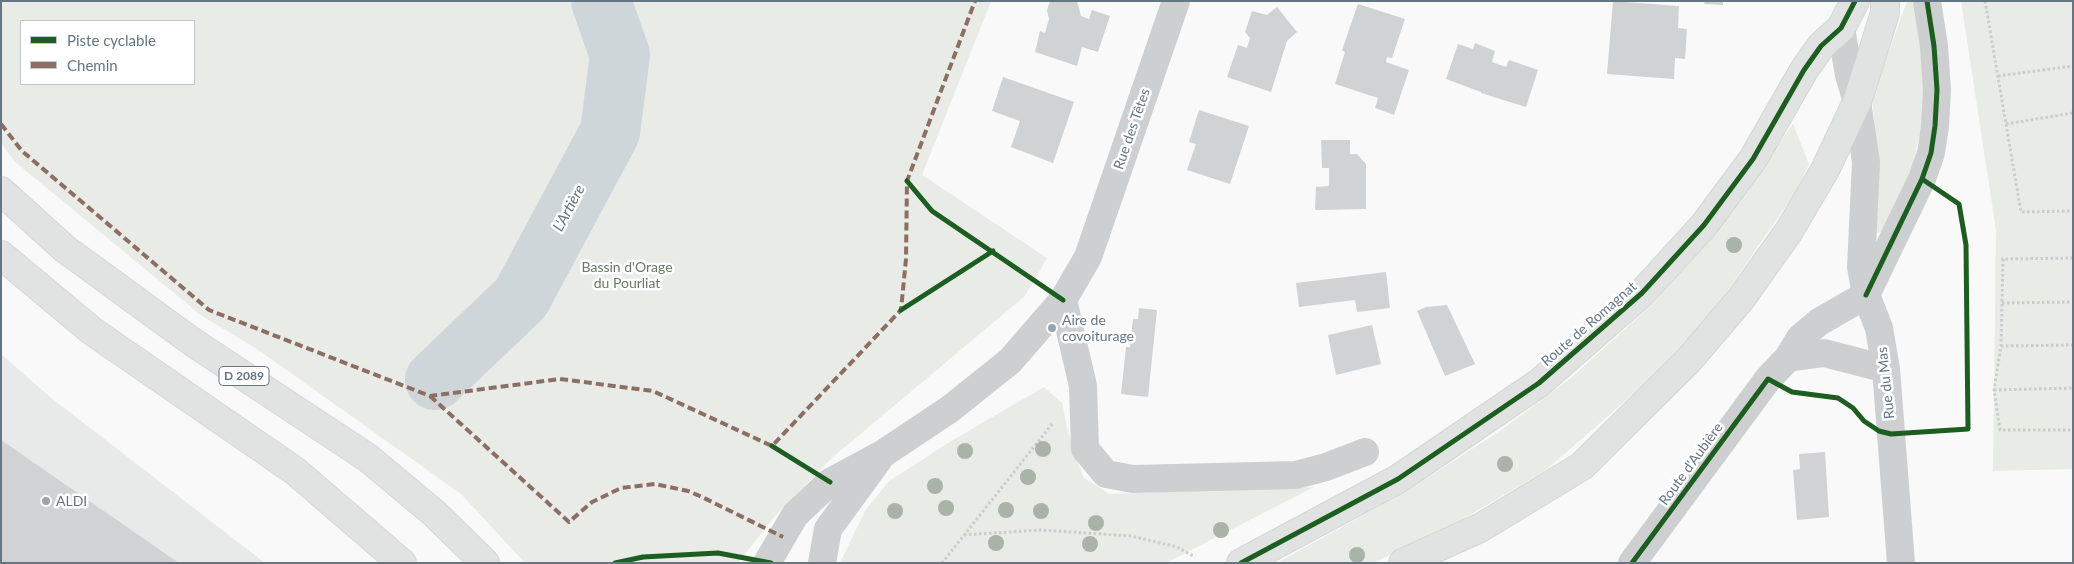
<!DOCTYPE html>
<meta charset="utf-8">
<style>
body{margin:0}
#map{position:relative;width:2074px;height:564px;overflow:hidden;background:#f9f9f9;font-family:Lato,sans-serif}
canvas{display:block}
.frame{position:absolute;inset:0;border:2px solid #657683;pointer-events:none}
.legend{position:absolute;left:20px;top:20px;width:175px;height:65px;box-sizing:border-box;background:#fff;border:1px solid #c1c8cd;margin:0;padding:6px 9px;list-style:none;font-size:15px;color:#657683}
.legend li{display:flex;align-items:center;gap:10px;height:25px}
.legend b{width:25px;border:1px solid #c1c8cd}
</style>
<div id="map">
<canvas width="2074" height="564"></canvas>
<div class="frame"></div>
<ul class="legend">
<li><b style="height:6px;background:#1b5e20"></b>Piste cyclable</li>
<li><b style="height:6px;background:#8d6e63"></b>Chemin</li>
</ul>
</div>
<script>
const g = document.querySelector('canvas').getContext('2d');
g.lineJoin = 'round';
function paint(path, color) {
  g.fillStyle = color;
  g.fill(path, 'evenodd');
}
function shape(rows) {
  const path = new Path2D();
  for (const r of rows) {
    path.moveTo(r[0], r[1]);
    for (let i = 2; i < r.length; i += 2) path.lineTo(r[i], r[i + 1]);
  }
  return path;
}
function stroke(path, color, width, dash) {
  g.strokeStyle = color;
  g.lineWidth = width;
  g.lineCap = dash ? 'butt' : 'round';
  g.setLineDash(dash || []);
  g.stroke(path);
}
function label(font, color, halo, rows, align = 'center') {
  g.font = font + ' Lato,sans-serif';
  g.lineWidth = 5;
  g.setLineDash([]);
  g.textBaseline = 'middle';
  g.strokeStyle = halo;
  g.fillStyle = color;
  for (const [text, x, y, turn = 0] of rows) {
    g.save();
    g.translate(x, y);
    g.rotate((+turn || 0) * Math.PI / 180);
    g.textAlign = isNaN(turn) ? turn : align;
    if (halo) g.strokeText(text, 0, 0);
    g.fillText(text, 0, 0);
    g.restore();
  }
}
paint(shape([
 [1,354,50,397,265,563,1,563]
]), '#e8e9e9');
paint(shape([
 [1,1,991,1,922,175,1047,258,1025,296,833,457,775,516,738,563,525,563,461,494,257,349,202,316,14,161,1,143],
 [21,21,194,21,194,84,21,84],
 [1907,1,1915,1,1924,58,1923,117,1913,164,1888,230,1876,233,1879,171,1872,98],
 [1961,1,2073,1,2073,469,1993,471,1996,230],
 [1793,124,1809,164,1798,188,1722,299,1663,368,1546,470,1460,521,1373,563,1277,563,1405,492,1500,431,1571,378,1655,302,1726,217],
 [1044,387,1062,403,1068,432,1083,477,1109,494,1314,487,1166,563,840,563,865,511,889,481,953,440]
]), '#e8ebe6');
stroke(shape([
 [435,380,521,298,610,132,620,55,601,1]
]), '#ced6d9', 60);
paint(shape([
 [1050,1,1077,1,1081,16,1089,19,1092,10,1110,16,1098,52,1082,47,1077,66,1035,52,1040,31,1045,33,1049,19,1047,10],
 [1613,1,1679,6,1678,28,1687,29,1685,59,1675,58,1674,79,1607,74],
 [1705,1,1723,1,1723,5,1704,4],
 [1358,4,1405,19,1392,58,1387,57,1386,62,1409,70,1394,115,1375,108,1378,98,1335,84,1345,52,1342,50],
 [1277,7,1297,32,1287,41,1271,92,1227,77,1238,45,1247,48,1250,38,1245,32,1252,11,1267,15],
 [1475,43,1495,51,1492,62,1506,67,1509,60,1538,70,1526,107,1481,93,1481,92,1446,79,1458,44,1473,49],
 [1003,77,1074,102,1053,163,1011,147,1020,121,992,111],
 [1199,110,1249,126,1230,184,1187,170,1196,144,1189,142],
 [1321,140,1350,140,1350,154,1357,154,1366,164,1366,209,1315,210,1316,187,1329,186,1329,168,1322,168],
 [1386,272,1390,308,1357,312,1355,300,1299,307,1296,283],
 [1447,305,1475,364,1445,376,1417,311,1426,307],
 [1139,308,1157,310,1148,397,1121,394,1126,347,1130,347,1133,319,1138,319],
 [1372,325,1381,364,1336,375,1328,335],
 [1,440,179,563,1,563],
 [1825,452,1829,517,1797,520,1793,470,1800,469,1799,454]
]), '#d0d2d3');
const major = shape([
 [1241,563,1398,479,1539,383,1642,293,1704,225,1753,159,1804,70,1821,46,1841,28,1855,1],
 [1403,563,1480,528,1582,466,1688,361,1740,300,1789,231,1825,170,1857,102,1885,13,1885,1]
]);
const highway = shape([
 [1,191,65,249,194,343,368,458,435,514,485,563],
 [1,255,92,331,295,471,402,563]
]);
stroke(major, '#d5d6d7', 30);
stroke(highway, '#d5d6d6', 30);
stroke(shape([
 [1985,1,2021,212,2073,211],
 [1998,76,2073,66],
 [2006,124,2073,113],
 [2073,258,2003,259,2001,346,1994,390,2000,430,2073,430],
 [2002,303,2073,302],
 [2001,346,2073,345],
 [1994,390,2073,388],
 [964,535,1041,530,1131,536,1177,547,1195,557],
 [615,563,643,557,718,553,738,557],
 [942,563,1052,424]
]), '#cbcccd', 3, [2.5, 2.5]);
stroke(shape([
 [1841,28,1849,75,1857,102,1866,162,1861,267,1866,295,1879,328,1886,369,1901,563],
 [1866,295,1922,179,1931,153,1935,126,1937,90,1934,46,1927,1],
 [1063,300,1083,386,1085,449,1106,474,1133,479,1296,475,1326,467,1365,452],
 [1788,358,1824,353,1886,369],
 [767,563,795,515,830,482,884,453,950,409,1010,361,1063,300,1088,257,1176,1],
 [822,563,828,529,879,459],
 [1632,563,1768,379,1788,358,1800,338,1819,322,1866,295]
]), '#cecfd0', 28);
stroke(major, '#e1e2e2', 28);
stroke(highway, '#e1e2e2', 28);
stroke(shape([
 [1,124,22,151,209,310,430,396,560,379,653,391,772,446,901,310,906,259,907,181,975,1],
 [430,396,569,522,592,502,621,488,655,484,688,491,702,497,783,537]
]), '#8d6e63', 4, [8, 4]);
stroke(shape([
 [907,181,932,211,1063,300],
 [1866,295,1922,179,1931,153,1935,126,1937,90,1934,46,1927,1],
 [901,310,993,251],
 [772,446,830,482],
 [615,563,643,557,718,553,771,563],
 [1241,563,1398,479,1539,383,1642,293,1704,225,1753,159,1804,70,1821,46,1841,28,1855,1],
 [1632,563,1768,379,1792,392,1838,398,1853,408,1864,421,1879,431,1891,434,1968,429,1966,245,1959,204,1922,179]
]), '#1b5e20', 5);
g.fillStyle = '#a9b3a7';
for (const [x, y] of [
 [1734,245],
 [1043,449],
 [965,451],
 [1505,464],
 [1028,477],
 [935,486],
 [946,508],
 [1006,510],
 [895,511],
 [1041,511],
 [1096,523],
 [1221,530],
 [996,543],
 [1090,544],
 [1357,555]
]) {
  g.beginPath();
  g.arc(x, y, 8, 0, 2 * Math.PI);
  g.fill();
}
for (const [x, y, r, color] of [
 [1052,328,5,"#99a4ac"],
 [46,501,5,"#99a4ac"]
]) {
  const dot = new Path2D();
  dot.arc(x, y, r, 0, 2 * Math.PI);
  g.fillStyle = color;
  g.fill(dot);
  stroke(dot, '#fff', 2);
}
for (const [x, y, w] of [
 [244,376,50]
]) {
  const box = new Path2D();
  box.roundRect(x - w / 2, y - 9.5, w, 19, 4);
  g.fillStyle = '#fff';
  g.fill(box);
  stroke(box, '#657683', 1);
}
label('bold 12px', '#657683', null, [
 ["D 2089",244,376]
]);
label('14px', '#657683', '#fff', [
 ["Rue des Têtes",1132,129,-71],
 ["Route de Romagnat",1589,324,-41],
 ["Rue du Mas",1886,383,-96],
 ["Route d'Aubière",1691,464,-54]
]);
label('14px', '#687a64', '#fff', [
 ["Bassin d'Orage",627,267],
 ["du Pourliat",627,283]
]);
label('14px', '#657683', '#fff', [
 ["Aire de",1062,320],
 ["covoiturage",1062,336],
 ["ALDI",56,501]
], 'left');
label('italic 15px', '#60757c', '#fff', [
 ["L'Artière",569,208,-62]
]);
</script>
